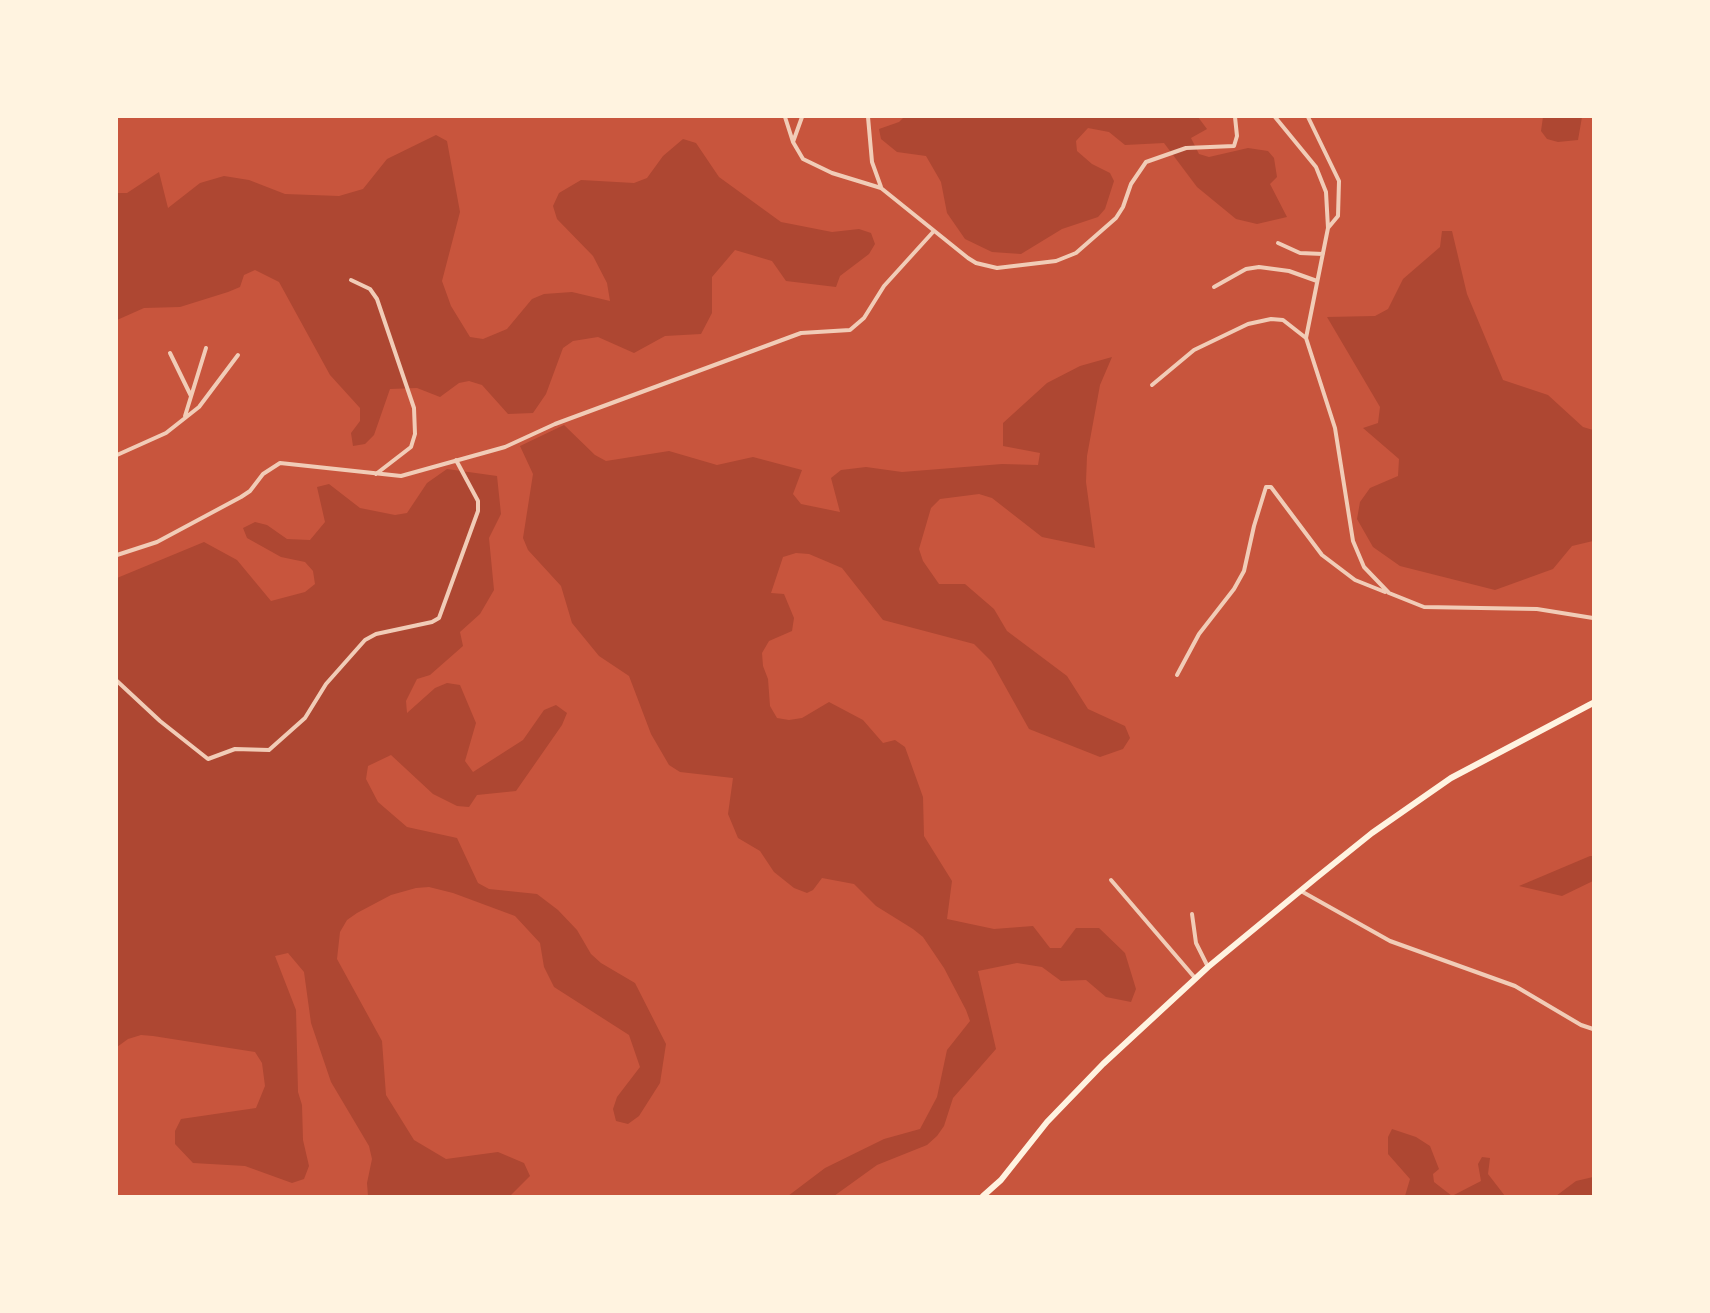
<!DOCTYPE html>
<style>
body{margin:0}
#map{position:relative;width:1710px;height:1313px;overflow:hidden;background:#c8553d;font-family:Signika,sans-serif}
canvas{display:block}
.frame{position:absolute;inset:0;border:118px solid #fff3e0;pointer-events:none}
</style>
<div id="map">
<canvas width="1710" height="1313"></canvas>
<div class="frame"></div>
</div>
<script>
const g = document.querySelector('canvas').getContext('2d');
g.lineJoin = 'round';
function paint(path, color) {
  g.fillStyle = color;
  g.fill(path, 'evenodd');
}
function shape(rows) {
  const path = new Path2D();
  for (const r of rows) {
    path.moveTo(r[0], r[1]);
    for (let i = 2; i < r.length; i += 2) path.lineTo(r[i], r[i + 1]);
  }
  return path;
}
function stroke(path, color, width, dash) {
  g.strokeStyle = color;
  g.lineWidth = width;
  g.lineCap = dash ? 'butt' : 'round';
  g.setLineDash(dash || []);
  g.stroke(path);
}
paint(shape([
 [904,117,1198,117,1207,129,1191,138,1199,154,1209,157,1248,148,1268,151,1274,158,1277,177,1270,184,1287,217,1257,224,1236,219,1197,187,1164,143,1125,145,1109,132,1088,128,1076,141,1077,151,1092,164,1110,173,1114,181,1105,209,1098,217,1062,229,1021,254,992,252,965,239,947,213,941,182,926,156,897,152,881,139,879,129,899,122],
 [1543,117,1582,117,1578,140,1558,142,1547,139,1541,131],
 [436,135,447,141,460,212,442,281,451,306,470,337,483,339,507,329,532,299,544,294,572,292,610,301,607,283,593,256,557,219,553,206,559,193,581,180,634,183,647,178,663,156,683,139,696,143,719,177,781,222,832,232,859,229,871,233,875,244,869,254,840,276,836,287,786,281,772,261,735,250,712,277,712,313,701,334,665,336,634,353,598,337,573,341,563,348,546,394,533,413,508,414,482,385,469,381,459,383,440,397,417,388,390,389,374,435,365,444,353,446,351,433,360,421,360,408,330,375,279,282,255,270,244,275,240,287,228,292,180,307,144,308,117,320,117,193,127,193,159,172,168,208,200,183,224,176,249,180,285,194,339,196,363,189,387,159],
 [1442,231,1452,231,1467,294,1503,380,1548,395,1583,427,1593,430,1593,541,1572,546,1553,569,1495,590,1400,566,1373,547,1357,519,1360,502,1370,488,1398,476,1399,459,1363,428,1378,423,1380,407,1327,317,1375,316,1388,309,1403,279,1440,247],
 [1112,357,1100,385,1087,456,1086,482,1095,548,1042,537,992,498,979,494,940,499,931,508,919,549,923,561,939,584,965,584,994,609,1007,631,1067,676,1088,709,1125,726,1130,738,1123,749,1100,757,1029,729,991,661,974,644,883,620,842,568,809,554,796,553,783,557,771,593,784,594,794,618,792,631,769,641,762,653,763,666,768,679,770,706,777,718,789,720,802,718,829,702,863,720,883,743,895,740,905,747,923,797,924,836,952,881,947,919,994,929,1033,926,1050,948,1061,948,1076,928,1099,928,1125,953,1136,989,1131,1002,1106,997,1086,980,1061,981,1042,967,1017,963,978,971,996,1049,953,1098,944,1126,937,1136,927,1145,877,1165,834,1196,788,1196,825,1168,884,1139,920,1129,937,1097,947,1050,970,1021,966,1010,944,968,923,937,913,929,876,906,854,884,822,878,813,890,807,893,794,888,774,872,760,851,738,838,728,814,733,778,680,772,669,765,651,734,629,676,599,656,572,623,561,586,528,550,523,538,533,474,520,446,564,425,595,455,606,461,669,451,717,465,753,457,802,470,793,494,801,504,840,512,831,478,841,470,866,467,902,472,1002,464,1038,465,1040,453,1003,446,1003,423,1047,383,1080,366],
 [447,469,497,476,501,514,489,538,494,590,480,614,460,632,463,646,430,675,417,679,406,701,407,713,435,688,447,683,460,685,476,723,465,761,473,772,523,740,544,710,556,705,567,713,562,725,516,791,477,795,469,807,457,806,433,794,391,755,368,766,366,779,378,802,407,827,457,838,478,883,489,889,537,894,558,910,577,930,591,954,601,963,635,983,666,1044,660,1083,639,1116,628,1124,616,1121,613,1109,617,1097,640,1067,629,1035,554,987,544,967,540,943,515,916,453,893,429,887,416,888,391,895,357,913,347,920,340,932,337,959,382,1041,386,1095,414,1140,446,1159,498,1152,524,1163,530,1176,510,1196,368,1196,367,1183,372,1159,369,1146,331,1082,311,1023,304,972,288,953,275,956,296,1010,298,1092,302,1105,303,1140,309,1166,304,1179,292,1183,245,1166,193,1163,175,1144,175,1131,181,1119,256,1108,265,1086,262,1063,255,1052,153,1036,141,1035,128,1039,117,1047,117,578,204,542,237,560,271,601,305,592,315,584,313,571,305,562,281,557,247,538,243,528,255,522,267,525,287,539,310,540,325,522,317,487,329,484,360,508,395,515,407,513,427,483],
 [1590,856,1593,856,1593,881,1562,896,1519,886],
 [1392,1129,1416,1137,1430,1146,1439,1169,1433,1174,1434,1182,1452,1196,1481,1181,1478,1164,1482,1157,1490,1158,1488,1174,1505,1196,1405,1196,1410,1179,1388,1154,1388,1137],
 [1593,1177,1593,1196,1556,1196,1576,1181]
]), '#ae4732');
stroke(shape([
 [785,117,793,142,803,159,832,173,881,188,968,258,976,263,997,268,1056,261,1076,253,1116,218,1123,207,1131,184,1146,162,1186,148,1234,146,1237,136,1235,117],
 [868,117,872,162,881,187],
 [1275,117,1316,167,1326,192,1328,228,1306,338,1335,428,1353,541,1364,567,1389,593,1424,607,1537,609,1593,618],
 [1308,117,1339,181,1338,216,1328,228],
 [793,142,802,117],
 [1278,243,1300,253,1323,254],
 [351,280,370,289,377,299,414,408,415,434,411,447,376,474],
 [1214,287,1246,269,1259,267,1289,271,1317,281],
 [170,353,191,396],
 [1152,385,1194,350,1248,324,1271,319,1283,320,1306,338],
 [185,416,206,348],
 [117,455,166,433,199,407,238,355],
 [117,555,157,542,241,497,250,491,263,474,280,463,401,476,505,447,555,424,801,333,850,330,864,318,884,286,933,232],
 [1177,675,1199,634,1234,589,1244,571,1254,526,1266,487,1271,487,1322,555,1355,580,1385,592],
 [117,681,160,721,208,759,235,749,269,750,305,718,326,684,365,640,376,634,432,622,439,618,478,511,478,501,456,460],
 [1111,880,1195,978],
 [1301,891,1390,941,1515,986,1581,1025,1593,1029],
 [1192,914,1196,943,1208,967]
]), '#f1ccb7', 4);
stroke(shape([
 [983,1196,1001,1180,1047,1122,1103,1064,1208,967,1316,878,1372,833,1451,778,1593,703]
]), '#fff3e0', 6);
</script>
